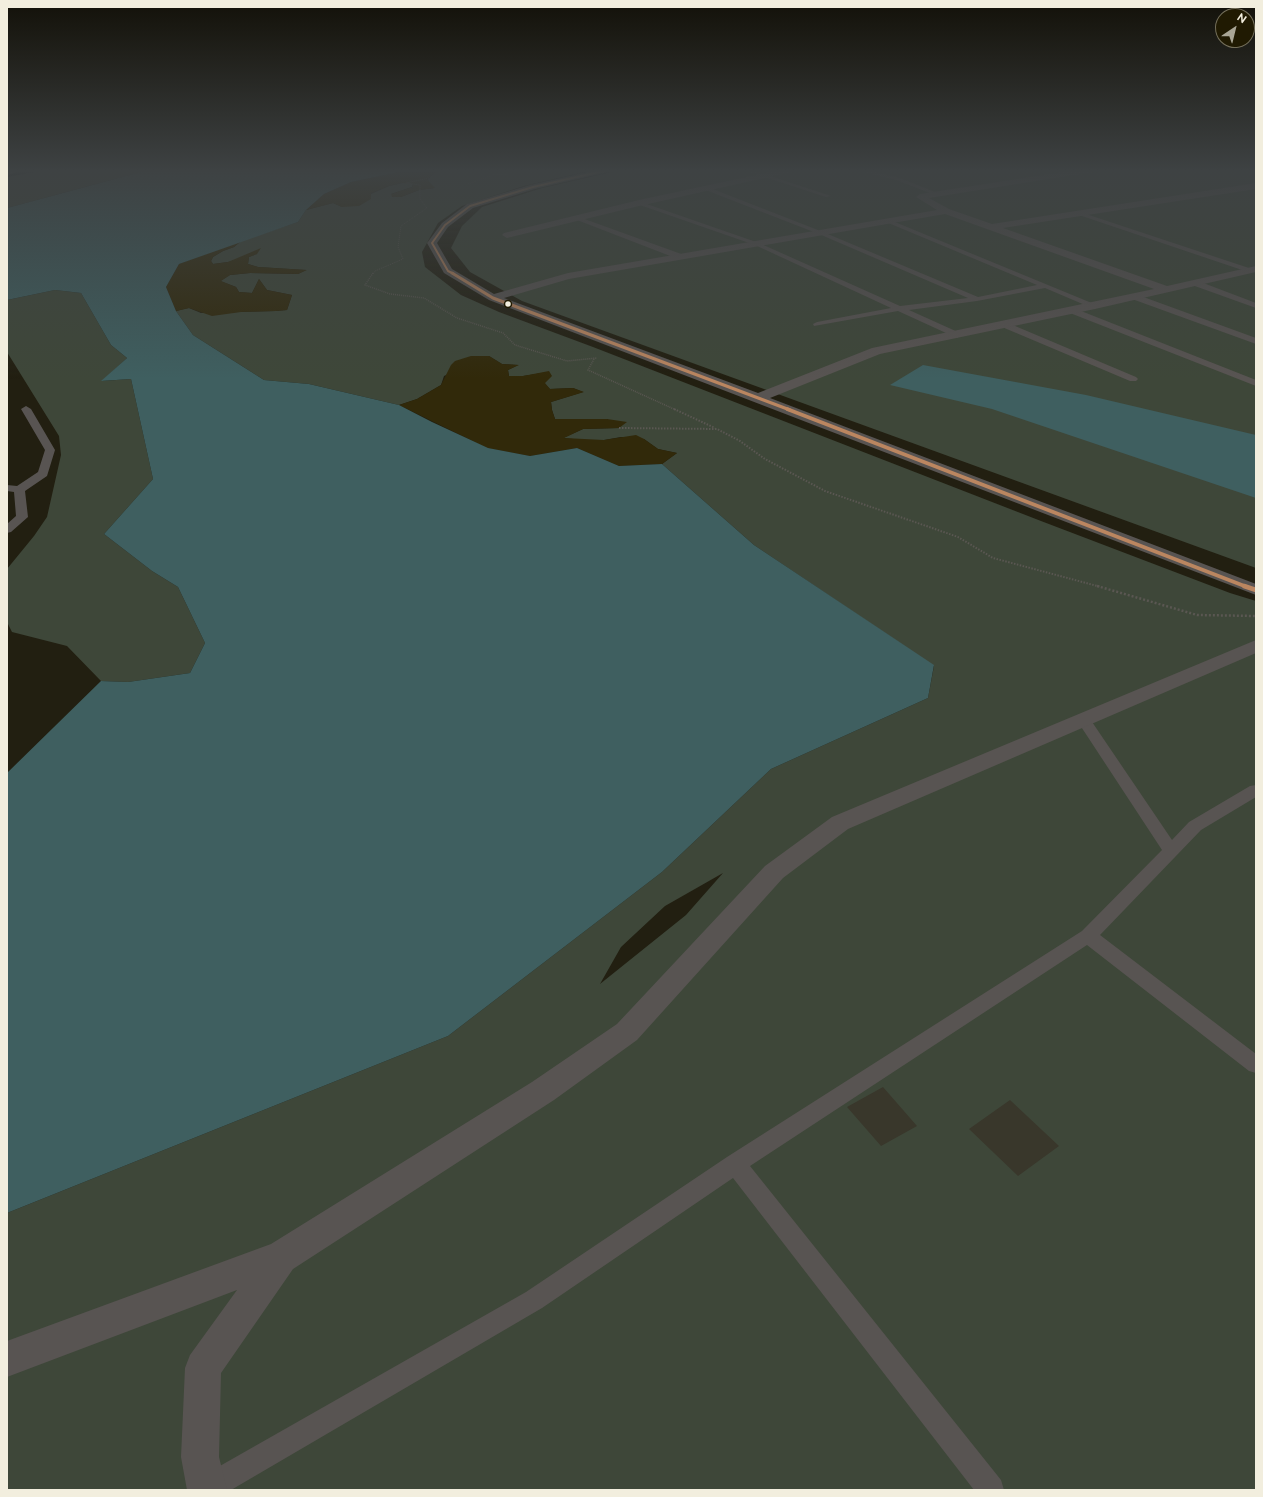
<!DOCTYPE html>
<style>
body{margin:0}
#map{position:relative;width:1263px;height:1497px;overflow:hidden;background:#221f11;font-family:Raleway,sans-serif}
canvas{display:block}
.frame{position:absolute;inset:0;border:8px solid #f2eede;pointer-events:none}
.north{position:absolute;left:1215px;top:8px;width:40px;height:40px;box-sizing:border-box;background:#201a02;border:1px solid #746f5a;border-radius:50%;rotate:35deg;font-size:11px;font-weight:700;line-height:16px;text-align:center;color:#f2eede}
.north::after{content:'';display:block;margin:auto;width:14px;height:18px;background:#a9a696;clip-path:polygon(50% 0,100% 100%,50% 72%,0 100%)}
</style>
<div id="map">
<canvas width="1263" height="1497"></canvas>
<div class="frame"></div>
<div class="north">N</div>
</div>
<script>
const g = document.querySelector('canvas').getContext('2d');
g.lineJoin = 'round';
function paint(path, color) {
  g.fillStyle = color;
  g.fill(path, 'evenodd');
}
function shape(rows) {
  const path = new Path2D();
  for (const r of rows) {
    path.moveTo(r[0], r[1]);
    for (let i = 2; i < r.length; i += 2) path.lineTo(r[i], r[i + 1]);
  }
  return path;
}
function stroke(path, color, width, dash) {
  g.strokeStyle = color;
  g.lineWidth = width;
  g.lineCap = dash ? 'butt' : 'round';
  g.setLineDash(dash || []);
  g.stroke(path);
}
paint(shape([
 [52,169,152,169,7,208,7,177],
 [440,169,597,169,524,186,462,206,438,223,422,252,425,267,461,295,499,312,593,347,1041,521,1230,593,1256,601,1256,1490,7,1490,7,1213,448,1036,662,872,771,769,928,698,934,666,754,545,662,464,677,453,658,449,644,439,621,437,604,440,583,440,563,438,583,429,619,428,607,419,555,419,552,410,551,402,583,392,573,388,550,389,544,383,549,372,523,376,509,376,508,370,518,365,502,364,489,356,444,376,441,385,417,399,399,405,309,384,264,380,193,335,176,311,189,308,201,313,275,311,287,310,292,295,267,290,259,279,252,293,239,292,236,287,220,281,230,275,250,273,298,274,306,270,258,267,248,264,249,257,257,254,228,262,213,264,211,261,213,257,223,251,234,247,241,241,298,222,306,210,333,203,342,207,389,186,402,183,413,183,412,187,391,194,401,197,419,190,434,188,427,180],
 [723,873,686,915,600,984,621,947,665,906],
 [625,169,1256,169,1256,568,522,301,470,272,451,248,462,226,482,207,542,188],
 [55,290,81,293,111,345,127,358,102,381,131,379,153,479,104,534,152,571,178,587,205,643,190,673,128,682,101,681,67,646,12,632,7,622,7,569,34,536,47,517,61,455,59,436,7,352,7,300]
]), '#3e4739');
paint(shape([
 [413,169,440,169,427,179,435,188,419,190,401,197,392,197,391,194,412,187,413,184,402,183,389,186,371,193,371,199,359,206,342,207,333,203,306,210,324,194,351,182],
 [241,241,234,247,223,251,213,257,211,261,213,264,228,262,261,248,257,254,249,257,248,264,258,267,307,270,298,274,250,273,230,275,221,281,236,287,239,292,252,293,259,279,267,290,292,295,287,310,276,311,241,312,212,316,189,308,176,311,166,287,179,264],
 [471,356,489,356,502,364,519,365,508,370,509,376,523,376,549,371,552,376,545,383,550,389,573,388,584,392,551,402,552,410,555,419,607,419,627,422,619,428,583,429,564,438,604,440,636,435,644,439,658,449,677,453,662,464,619,466,577,448,530,456,487,448,399,405,417,399,441,385,451,365,455,361]
]), '#31290a');
paint(shape([
 [152,169,413,169,351,182,324,194,306,210,298,222,179,264,166,287,176,311,193,335,264,380,309,384,399,405,432,422,488,448,530,456,577,448,619,466,662,464,754,545,934,665,928,698,771,769,662,872,448,1036,7,1213,7,773,101,681,128,682,190,673,205,643,178,587,152,571,104,534,153,479,131,379,101,381,127,358,111,345,81,293,55,290,7,300,7,208],
 [923,365,1086,395,1256,435,1256,498,992,409,890,385]
]), '#3f5f60');
paint(shape([
 [883,1087,917,1126,881,1146,847,1107],
 [1010,1100,1059,1146,1018,1176,969,1129]
]), '#39372b');
stroke(shape([
 [468,184,493,175,508,174,510,171,507,169],
 [373,274,375,271,403,259,398,247,401,226,427,208,420,199,420,185,406,183,429,178,442,169]
]), '#5a5752', 1, [1, 1]);
stroke(shape([
 [373,273,365,285,390,294,424,298,457,318,503,333,515,345,567,361,597,358],
 [594,359,588,370,676,410]
]), '#5a5752', 1.5, [1, 1]);
stroke(shape([
 [674,409,715,428],
 [619,428,717,429,740,441,765,459,825,491,958,537,993,558,1101,587]
]), '#5a5752', 2, [1.5, 1.5]);
stroke(shape([
 [1097,586,1197,615,1256,616]
]), '#5a5752', 2.5, [2, 2]);
paint(shape([
 [17,169,29,169,7,175,7,171,17,169],
 [740,169,749,169,831,196,826,197,740,169],
 [851,169,862,169,900,178,940,194,935,195,896,180,851,169],
 [1049,169,1058,169,1071,174,1068,176,1049,169],
 [705,186,823,232,978,297,1037,285,886,222,886,220,890,220,1099,306,1095,308,1092,308,1045,288,977,301,909,310,960,333,961,335,957,338,898,311,814,326,813,324,817,322,891,308,755,245,637,204,637,202,641,202,759,243,900,306,968,298,819,234,703,189,702,188,705,186],
 [1079,213,1083,213,1255,270,1251,272,1248,272,1079,215,1079,213],
 [579,217,684,255,685,257,681,259,678,259,577,220,577,218,579,217],
 [1192,281,1198,281,1256,303,1256,308,1192,285,1192,281],
 [1132,295,1138,295,1256,338,1256,344,1132,299,1132,295],
 [1070,309,1076,309,1256,380,1256,386,1070,313,1070,309],
 [1002,323,1008,323,1136,377,1138,379,1136,381,1130,381,1002,327,1002,323],
 [26,406,31,409,55,450,47,476,25,491,28,517,11,532,7,533,7,524,16,516,14,492,7,491,7,485,17,486,38,472,45,450,21,409,26,406],
 [1083,715,1088,716,1172,840,1189,822,1250,786,1256,785,1256,797,1201,830,1100,935,1256,1054,1256,1073,1249,1071,1087,945,750,1166,1001,1480,1004,1490,974,1490,733,1178,542,1308,231,1490,194,1490,197,1479,526,1292,727,1157,1082,931,1162,850,1076,719,1078,716,1083,715]
]), '#585452');
paint(shape([
 [600,169,616,169,612,171,535,189,473,208,448,227,437,243,452,269,494,294,568,273,937,210,916,197,920,194,1082,169,1103,169,1099,171,929,198,949,209,992,224,1256,183,1256,189,1003,228,1167,286,1256,266,1256,272,1095,309,880,354,770,398,1256,584,1256,595,489,300,444,273,427,243,442,223,467,204,530,185,600,169],
 [945,214,1154,289,872,348,758,393,504,298,569,279,945,214],
 [784,169,800,169,796,171,639,206,507,238,502,235,504,233,639,200,784,169],
 [1256,640,1256,653,848,829,783,878,637,1040,554,1100,293,1269,221,1373,219,1457,227,1490,187,1490,181,1457,185,1368,190,1355,237,1290,7,1377,7,1341,271,1244,532,1082,617,1024,765,866,832,817,1256,640]
]), '#585452');
stroke(shape([
 [454,274,448,271,432,243,445,225,470,206,533,187,611,169]
]), '#bb8660', 2);
stroke(shape([
 [452,273,493,298,790,410]
]), '#bb8660', 3);
stroke(shape([
 [787,409,1247,587]
]), '#bb8660', 3.5);
stroke(shape([
 [1244,586,1256,590]
]), '#bb8660', 4.5);
const sky = g.createLinearGradient(0, 0, 0, 379);
sky.addColorStop(0, '#131109');
sky.addColorStop(0.45, '#3e4243');
sky.addColorStop(1, '#3e424300');
g.fillStyle = sky;
g.fillRect(0, 0, 1263, 379);
for (const [x, y, r, color] of [
 [508,304,3.5,"#f2eede"]
]) {
  const dot = new Path2D();
  dot.arc(x, y, r, 0, 2 * Math.PI);
  g.fillStyle = color;
  g.fill(dot);
  stroke(dot, '#201a02', 1.5);
}
</script>
